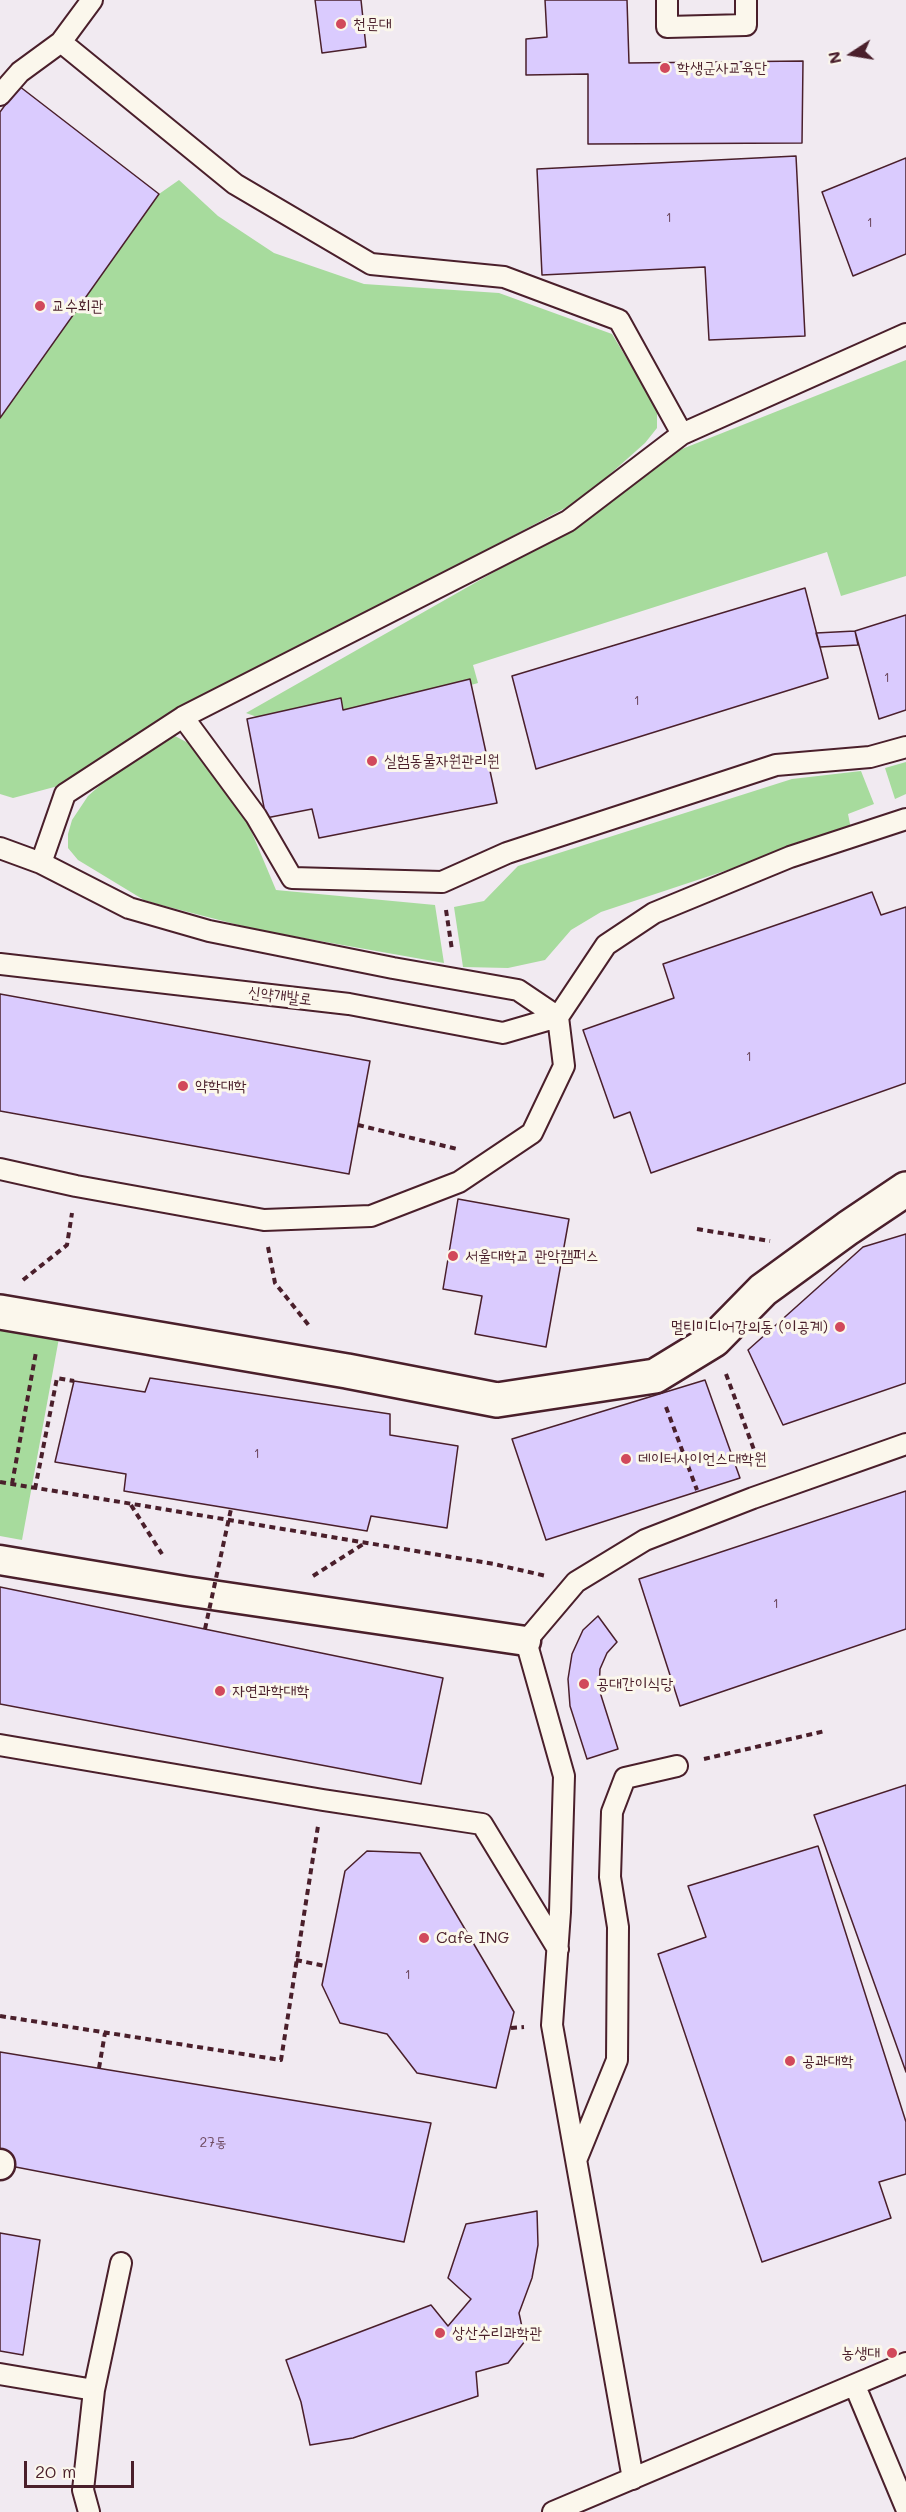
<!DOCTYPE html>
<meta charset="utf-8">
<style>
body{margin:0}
#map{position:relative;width:906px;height:2512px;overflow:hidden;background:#fbf7ec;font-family:Mali,sans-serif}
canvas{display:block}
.north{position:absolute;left:822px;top:24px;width:60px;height:60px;-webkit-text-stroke:4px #fbf7ec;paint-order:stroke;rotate:258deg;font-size:16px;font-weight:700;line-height:24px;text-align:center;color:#4a1f2b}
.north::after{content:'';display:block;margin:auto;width:21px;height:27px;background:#4a1f2b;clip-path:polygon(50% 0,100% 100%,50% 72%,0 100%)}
.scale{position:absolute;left:24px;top:2461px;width:110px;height:27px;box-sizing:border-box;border:3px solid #4a1f2b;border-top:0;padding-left:8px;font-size:18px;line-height:21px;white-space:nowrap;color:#4a1f2b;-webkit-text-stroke:4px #fbf7ec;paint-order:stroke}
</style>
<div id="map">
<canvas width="906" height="2512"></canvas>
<div class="north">N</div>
<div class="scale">20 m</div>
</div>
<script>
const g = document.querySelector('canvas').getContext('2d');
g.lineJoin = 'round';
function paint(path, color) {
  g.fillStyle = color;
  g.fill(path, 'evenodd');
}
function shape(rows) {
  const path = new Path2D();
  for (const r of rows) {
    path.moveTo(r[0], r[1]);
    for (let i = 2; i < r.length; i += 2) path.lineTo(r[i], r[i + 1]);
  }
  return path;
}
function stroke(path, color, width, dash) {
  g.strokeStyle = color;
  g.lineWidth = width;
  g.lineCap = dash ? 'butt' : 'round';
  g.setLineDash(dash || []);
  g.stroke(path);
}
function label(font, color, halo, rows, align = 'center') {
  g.font = font + ' Mali,"Poor Story",sans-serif';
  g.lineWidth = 6;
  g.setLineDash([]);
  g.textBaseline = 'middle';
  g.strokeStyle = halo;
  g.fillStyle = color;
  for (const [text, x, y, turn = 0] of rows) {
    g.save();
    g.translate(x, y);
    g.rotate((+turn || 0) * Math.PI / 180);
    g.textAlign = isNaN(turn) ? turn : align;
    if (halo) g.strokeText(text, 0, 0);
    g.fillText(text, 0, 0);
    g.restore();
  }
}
paint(shape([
 [0,0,906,0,906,2512,0,2512]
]), '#f1eaf1');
paint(shape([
 [179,180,218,216,274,253,364,284,499,293,612,334,657,409,657,428,645,443,582,499,227,688,58,786,13,798,0,794,0,418,159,194],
 [906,360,906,576,841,596,827,552,473,665,478,683,304,734,246,713,575,526,682,449],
 [173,735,194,746,247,821,276,890,435,905,444,963,258,930,157,904,144,900,78,860,68,848,68,834,72,820,88,796,114,773],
 [906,762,906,794,895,799,885,768],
 [861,771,874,804,848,814,851,829,601,912,571,930,545,960,508,968,463,967,454,907,484,901,518,866,792,779],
 [0,1329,59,1338,22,1540,0,1536]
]), '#a7db9d');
const building = shape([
 [315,0,361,0,366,47,322,53,315,0],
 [545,0,627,0,629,63,803,61,802,143,588,144,588,74,526,75,526,39,547,37,545,0],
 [19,86,159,194,0,418,0,112,19,86],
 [796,156,805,336,709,340,705,267,542,275,537,169,796,156],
 [906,158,906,254,853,276,822,192,906,158],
 [805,588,828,678,536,769,512,676,805,588],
 [906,615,906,710,879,719,855,631,906,615],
 [855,631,858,645,820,647,816,633,855,631],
 [470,679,497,803,319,838,312,809,266,818,247,719,341,698,343,710,470,679],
 [872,892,881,915,906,907,906,1083,651,1173,630,1112,614,1118,583,1030,674,998,663,964,872,892],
 [0,994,370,1061,349,1174,0,1111,0,994],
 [458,1199,569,1219,546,1347,475,1334,482,1296,443,1289,458,1199],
 [906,1234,906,1383,783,1425,748,1350,863,1247,906,1234],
 [150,1378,390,1414,390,1435,458,1446,447,1528,371,1516,367,1531,136,1493,124,1491,126,1474,55,1462,74,1381,145,1392,150,1378],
 [705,1380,740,1478,546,1540,512,1439,705,1380],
 [906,1491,906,1629,680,1706,639,1579,906,1491],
 [0,1587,443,1678,421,1784,0,1704,0,1587],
 [598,1616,617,1642,607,1653,600,1669,599,1689,618,1749,587,1759,570,1706,568,1679,572,1654,583,1630,598,1616],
 [906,1785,906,2072,814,1815,906,1785],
 [818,1846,906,2122,906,2174,879,2182,891,2218,762,2262,658,1954,706,1937,688,1886,818,1846],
 [367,1851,420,1853,514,2012,496,2088,417,2073,387,2034,340,2023,322,1985,345,1871,367,1851],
 [0,2052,431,2123,404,2242,0,2164,0,2052],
 [537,2211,538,2245,532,2278,519,2313,525,2341,508,2363,476,2372,478,2396,353,2438,310,2445,301,2402,286,2360,431,2305,448,2326,471,2299,448,2278,466,2224,537,2211],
 [0,2233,40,2240,23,2355,0,2351,0,2233]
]);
paint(building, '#dacbfe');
stroke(building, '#4a1f2b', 1.5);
const service = shape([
 [92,0,61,42,235,184,371,264,504,277,619,320,682,434],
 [667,0,667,27,746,25,746,0],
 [0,95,20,72,61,42],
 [183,717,256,816,292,878,442,882,507,853,776,765,870,757,906,747],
 [0,848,41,863],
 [0,964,349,1004,503,1033,558,1017],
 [558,1017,518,990,393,968,209,931,129,908,41,863,65,794,183,717,568,521,682,434,906,334],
 [0,1169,76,1186,264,1220,371,1216,459,1182,532,1133,564,1066,558,1017,606,945,654,913,790,857,906,819],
 [0,1745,323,1800,482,1824,558,1949],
 [577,2158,617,2060,618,1927,610,1877,612,1812,625,1778,677,1766],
 [0,2374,94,2390],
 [855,2386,906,2508],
 [633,2479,552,2025,560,1912,564,1776,526,1641,576,1582,645,1540,753,1498,906,1444],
 [89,2512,83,2490,94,2390,121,2263],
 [553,2512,906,2363]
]);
const pedestrian = shape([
 [0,1560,185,1591,526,1641],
 [0,2165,0,2164]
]);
const minor = shape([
 [0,1312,347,1371,497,1400,655,1376,714,1340,763,1290,848,1228,906,1189]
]);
stroke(service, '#4a1f2b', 24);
stroke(pedestrian, '#4a1f2b', 33);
stroke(minor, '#4a1f2b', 38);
stroke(shape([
 [446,910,452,950],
 [358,1125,457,1149],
 [697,1229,770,1241],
 [268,1247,275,1283,311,1328],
 [23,1280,67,1245,72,1213],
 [726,1374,760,1466],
 [666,1407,697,1490],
 [0,1482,494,1564,546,1576],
 [12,1484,36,1352],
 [35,1489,57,1378,74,1381],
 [131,1505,162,1554],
 [313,1576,365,1543],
 [704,1759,825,1731],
 [296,1960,325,1966],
 [0,2016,281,2060,318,1826],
 [511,2028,524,2027],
 [99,2068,105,2033]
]), '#4a1f2b', 4, [6, 4.5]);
stroke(service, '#fbf7ec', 20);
stroke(pedestrian, '#fbf7ec', 28);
stroke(minor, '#fbf7ec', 33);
stroke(shape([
 [205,1629,231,1509]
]), '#4a1f2b', 4, [6, 4.5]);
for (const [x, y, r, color] of [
 [341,24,6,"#d1495b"],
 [665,68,6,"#d1495b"],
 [40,306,6,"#d1495b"],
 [372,761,6,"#d1495b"],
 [183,1086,6,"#d1495b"],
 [453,1256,6,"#d1495b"],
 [840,1327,6,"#d1495b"],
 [626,1459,6,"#d1495b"],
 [584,1684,6,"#d1495b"],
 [220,1691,6,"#d1495b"],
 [424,1938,6,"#d1495b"],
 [790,2061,6,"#d1495b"],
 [440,2333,6,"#d1495b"],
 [892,2353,6,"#d1495b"]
]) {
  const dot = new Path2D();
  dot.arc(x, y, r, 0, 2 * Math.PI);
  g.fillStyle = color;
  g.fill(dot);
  stroke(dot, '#fbf7ec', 2);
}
label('14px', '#6e4a60', null, [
 ["1",669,218],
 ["1",870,223],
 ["1",887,678],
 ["1",637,701],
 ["1",749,1057],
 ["1",257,1454],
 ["1",776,1604],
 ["1",408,1975],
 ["27동",213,2143]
]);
label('16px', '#4a1f2b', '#fbf7ec', [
 ["천문대",353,24],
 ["학생군사교육단",677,68],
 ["교수회관",52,306],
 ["실험동물자원관리원",384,761],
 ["약학대학",195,1086],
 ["서울대학교 관악캠퍼스",465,1256],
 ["멀티미디어강의동 (이공계)",828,1327,"right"],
 ["데이터사이언스대학원",638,1459],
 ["공대간이식당",596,1684],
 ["자연과학대학",232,1691],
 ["Cafe ING",436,1938],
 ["공과대학",802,2061],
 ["상산수리과학관",452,2333],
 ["농생대",880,2353,"right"]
], 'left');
label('16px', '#4a1f2b', '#fbf7ec', [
 ["신약개발로",280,996,7]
]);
</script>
